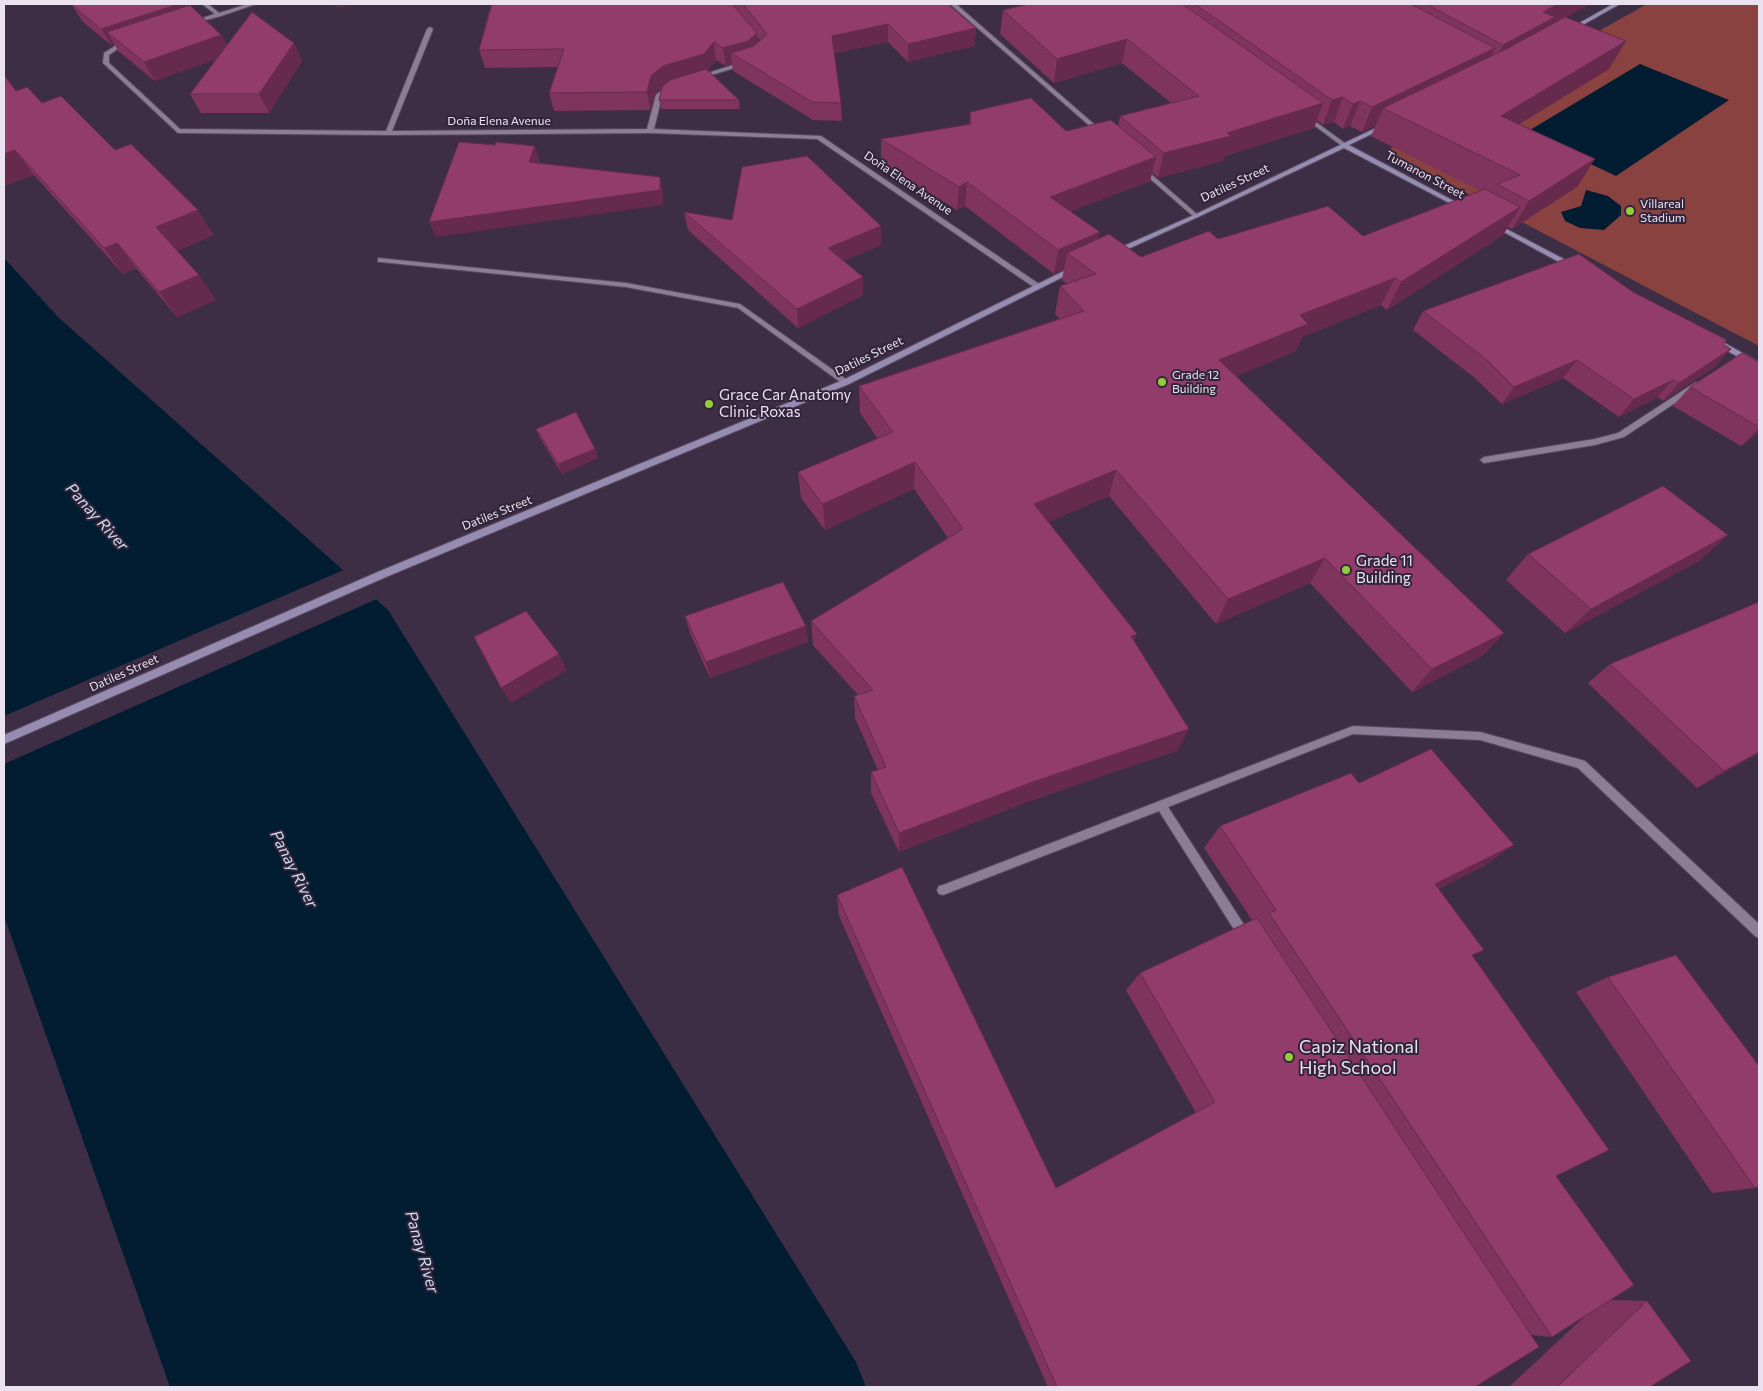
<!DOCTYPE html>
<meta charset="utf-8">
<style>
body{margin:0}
#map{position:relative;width:1763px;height:1391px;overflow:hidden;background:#3d2e45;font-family:Commissioner,sans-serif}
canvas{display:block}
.frame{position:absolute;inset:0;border:5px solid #ebe2f0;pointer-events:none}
</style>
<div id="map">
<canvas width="1763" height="1391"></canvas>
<div class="frame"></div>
</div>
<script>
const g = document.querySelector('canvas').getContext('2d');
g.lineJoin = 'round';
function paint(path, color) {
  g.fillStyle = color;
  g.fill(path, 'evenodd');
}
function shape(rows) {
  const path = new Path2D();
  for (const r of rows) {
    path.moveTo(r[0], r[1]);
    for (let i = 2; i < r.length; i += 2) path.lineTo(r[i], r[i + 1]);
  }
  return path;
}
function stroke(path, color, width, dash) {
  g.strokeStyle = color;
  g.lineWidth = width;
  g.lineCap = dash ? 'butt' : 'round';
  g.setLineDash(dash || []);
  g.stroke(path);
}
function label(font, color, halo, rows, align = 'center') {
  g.font = font + ' Commissioner,sans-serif';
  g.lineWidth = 4;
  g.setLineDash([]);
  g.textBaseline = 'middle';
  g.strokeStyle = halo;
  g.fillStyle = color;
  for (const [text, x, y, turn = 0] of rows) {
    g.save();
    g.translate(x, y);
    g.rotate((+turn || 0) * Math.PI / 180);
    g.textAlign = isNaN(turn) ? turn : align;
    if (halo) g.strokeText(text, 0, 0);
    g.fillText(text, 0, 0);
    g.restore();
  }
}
paint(shape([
 [1647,4,1759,4,1759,346,1386,151]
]), '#894240');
paint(shape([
 [1640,64,1729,100,1616,176,1525,133],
 [1586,190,1608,196,1621,206,1621,215,1604,230,1580,228,1565,221,1561,212,1581,206],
 [4,258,58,317,388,610,856,1362,866,1387,170,1387,4,916]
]), '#021d31');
paint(shape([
 [346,569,379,598,4,764,4,716]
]), '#3d2e45');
const lane = shape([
 [1305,114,1346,144,1346,146,1342,146,1303,117,1302,116,1305,114],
 [1353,726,1480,732,1585,761,1759,924,1759,938,1755,936,1578,768,1480,740,1353,734,1168,807,1250,934,1252,938,1250,942,1246,944,1242,942,1159,811,943,895,939,894,937,890,939,886,943,885,1353,726]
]);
const street = shape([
 [202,4,208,4,219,13,248,4,256,4,221,16,190,24,190,22,215,14,202,4],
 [950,4,956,4,1103,132,1103,134,1099,134,950,4],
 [430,27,433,29,392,131,647,129,656,95,670,84,673,86,672,87,662,96,654,129,821,136,1042,286,1038,288,1035,288,817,139,650,133,388,135,178,133,103,63,104,53,115,46,130,42,130,44,119,48,109,55,109,63,180,129,386,131,427,29,430,27],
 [746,61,749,63,748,64,698,79,695,77,746,61],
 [1140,168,1144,168,1198,215,1198,217,1194,217,1140,170,1140,168],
 [378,258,626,283,740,304,850,382,849,384,843,384,738,308,626,287,381,262,378,262,378,258],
 [1696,382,1699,383,1699,387,1624,437,1595,445,1484,463,1480,460,1484,457,1595,439,1618,433,1696,382]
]);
const secondary = shape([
 [1613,4,1620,4,1572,31,1567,30,1613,4],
 [1384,124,1387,126,1386,127,1349,145,1465,207,1465,209,1461,209,1344,148,1198,217,1117,254,1110,252,1194,215,1384,124],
 [1491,223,1495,223,1577,266,1576,268,1570,268,1491,225,1491,223],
 [1072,267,1078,267,1079,269,849,384,386,577,4,744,4,735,380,571,843,380,1072,267],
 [1719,340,1759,362,1759,368,1716,345,1715,343,1719,340]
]);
stroke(lane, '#584b5e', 2);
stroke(street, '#584b5e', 2);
stroke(secondary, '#584b5e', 2);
paint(lane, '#8d7c96');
paint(street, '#8d7c96');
paint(secondary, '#968cb2');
paint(shape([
 [491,4,948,4,976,28,974,46,908,62,888,42,834,53,841,103,842,121,813,120,733,71,732,64,726,66,716,60,708,70,739,100,740,109,661,109,659,100,662,88,655,94,650,110,554,111,549,93,558,67,485,68,479,50],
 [757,37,760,40,758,43],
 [1029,4,1590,4,1566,17,1609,69,1519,124,1577,187,1512,229,1508,227,1503,235,1387,310,1381,305,1302,337,1296,351,1235,376,1504,633,1482,656,1412,692,1310,583,1216,624,1109,496,1048,522,1134,641,1178,750,1024,803,899,852,871,793,871,772,878,770,855,718,854,696,858,695,813,645,811,621,948,538,914,489,825,530,801,498,798,472,878,439,860,413,859,386,1060,319,1055,314,1060,286,1067,284,1062,280,1064,269,1054,274,965,206,957,210,881,163,881,139,969,125,970,112,1066,131,1118,126,1120,116,1171,103,1122,63,1054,83,1000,34,1003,10],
 [1317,120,1323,125,1334,122,1343,129,1350,126,1362,132,1376,125,1371,136,1480,191,1363,236,1218,239,1141,257,1098,239,1071,211,1150,181,1152,172,1158,178,1223,161,1225,156,1314,128],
 [72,5,187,6,221,35,227,46,294,43,302,61,269,113,201,113,190,94,217,58,155,81,118,51,115,45,112,46,82,21],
 [4,75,16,91,42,103,115,150,214,235,177,251,216,300,177,317,136,268,123,274,34,175,4,186],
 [684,212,732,220,881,226,881,245,843,261,863,277,863,295,798,328,688,230],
 [1633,292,1727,340,1723,345,1731,349,1715,367,1663,401,1658,397,1619,417,1563,378,1502,404,1475,378,1413,330,1423,311],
 [1759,362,1759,432,1741,446,1673,406,1690,387],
 [536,429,595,449,598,458,562,474,540,438],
 [1728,535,1699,561,1565,633,1506,580,1528,554],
 [1759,602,1759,753,1697,788,1588,683,1610,664],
 [685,616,806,626,808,642,710,678,690,633],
 [1359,783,1484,866,1438,889,1473,956,1556,1176,1609,1300,1647,1301,1650,1387,1509,1387,1586,1315,1552,1337,1532,1335,1475,1387,1048,1387,839,916,837,895,1056,1188,1196,1113,1126,990,1140,973,1252,920,1204,848,1220,826],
 [1608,977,1755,1188,1712,1193,1576,992]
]), '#7e345d');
paint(shape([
 [179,4,186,4,194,19,107,32,115,45,112,46,101,29],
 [335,4,354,4,337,8],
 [1558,4,1590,4,1550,26,1491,69,1503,45,1543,12],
 [888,24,888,42,832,53,832,36],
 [976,28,974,46,908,62,908,44],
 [757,33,758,51,731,53,732,64,726,66,723,48],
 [221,35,231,54,155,81,144,62],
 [1127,39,1122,63,1054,83,1057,59],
 [1626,41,1609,69,1487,144,1501,116],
 [714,42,716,60,707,72,666,84,655,94,650,110,647,92,651,76,663,66],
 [294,43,302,61,269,113,259,94],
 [1495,48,1483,73,1383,108,1376,125,1362,132,1372,107],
 [1343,97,1334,122,1323,125,1332,100],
 [1360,101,1350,126,1343,129,1353,104],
 [1323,103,1314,128,1225,156,1223,161,1158,178,1164,153],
 [535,146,540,162,534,177,529,162],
 [15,150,34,175,4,186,4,154],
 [1156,157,1150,181,1047,220,1050,197],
 [1595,159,1577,187,1512,229,1529,201],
 [660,177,663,192,663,205,436,237,429,222],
 [967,182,965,206,957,210,959,187],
 [1520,207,1503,235,1387,310,1401,282],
 [198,210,214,235,173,253,156,227],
 [881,226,881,245,828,267,828,248],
 [1100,232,1095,256,1067,253,1064,269,1054,274,1058,250],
 [117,243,136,268,123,274,104,248],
 [199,275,216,300,177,317,159,292],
 [863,277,863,295,798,328,797,309],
 [1395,278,1381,305,1302,337,1296,351,1209,388,1219,360,1300,315],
 [1731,349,1715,367,1663,401,1679,383],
 [1577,360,1563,378,1502,404,1514,387],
 [1673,380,1658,397,1619,417,1634,399],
 [1759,428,1759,432,1741,446],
 [595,449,598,458,562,474,558,464],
 [915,462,914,489,825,530,823,504],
 [1116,470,1109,496,1029,530,1034,504],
 [1728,535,1699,561,1565,633,1591,609],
 [1325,558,1310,583,1216,624,1228,599],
 [806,626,808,642,710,678,706,662],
 [1504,633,1482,656,1412,692,1432,669],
 [1137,634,1128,657,1131,636],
 [559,654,567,670,511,703,501,688],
 [1189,729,1178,750,1024,803,899,852,899,833,1030,783],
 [1759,752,1759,753,1697,788,1724,771],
 [1514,845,1484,866,1409,904,1435,884]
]), '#662a4c');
const building = shape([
 [74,4,179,4,101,29,72,5,74,4],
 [492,4,732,4,757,33,748,41,723,48,714,42,704,54,663,66,651,76,647,92,549,93,564,49,479,50,492,4],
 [743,4,948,4,976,28,908,44,888,24,832,36,841,103,812,102,731,53,754,46,767,34,743,4],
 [1029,4,1182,4,1323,103,1227,133,1231,136,1164,153,1120,116,1199,96,1127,39,1057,59,1003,10,1029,4],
 [1195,4,1411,4,1495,48,1372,107,1360,101,1353,104,1343,97,1332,100,1195,4],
 [1426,4,1558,4,1543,12,1555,17,1503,45,1426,4],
 [190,5,221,35,144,62,107,32,190,5],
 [252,12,294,43,259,94,190,94,252,12],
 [1565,17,1626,41,1501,116,1595,159,1529,201,1497,184,1520,175,1383,108,1508,48,1565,17],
 [706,69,739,100,659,100,662,87,670,80,706,69],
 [4,75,16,91,27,87,42,103,61,96,115,150,131,144,198,210,156,227,199,275,159,292,117,243,104,248,15,150,4,154,4,75],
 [1031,98,1066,131,1111,120,1156,157,1050,197,1100,232,1058,250,967,182,959,187,881,139,971,124,970,112,1031,98],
 [459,142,495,145,496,142,535,146,529,162,660,177,660,190,429,222,459,142],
 [807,156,881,226,828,248,863,277,797,309,684,212,732,220,742,167,807,156],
 [1485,189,1520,207,1401,282,1395,278,1300,315,1308,324,1219,360,1504,633,1432,669,1325,558,1228,599,1116,470,1034,504,1137,634,1131,636,1189,729,1030,783,899,833,871,772,886,767,854,696,873,690,811,621,963,529,915,462,823,504,798,472,893,432,859,386,1084,311,1060,286,1096,274,1067,253,1109,234,1141,257,1209,231,1218,239,1328,206,1363,236,1485,189],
 [1579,254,1633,292,1727,340,1723,344,1731,349,1679,383,1673,380,1634,399,1577,360,1514,387,1487,360,1423,311,1579,254],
 [1742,353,1759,362,1759,427,1690,387,1742,353],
 [576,412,595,449,558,464,536,429,576,412],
 [1663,486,1728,535,1591,609,1528,554,1663,486],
 [783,582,806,626,706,662,685,616,783,582],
 [1759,602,1759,752,1724,771,1610,664,1759,602],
 [526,611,559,654,501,688,474,637,526,611],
 [1431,749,1514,845,1435,884,1484,950,1472,955,1609,1150,1556,1176,1634,1285,1552,1337,1269,913,1276,910,1220,826,1351,773,1359,783,1431,749],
 [902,867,1056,1188,1215,1102,1140,973,1257,918,1539,1347,1475,1387,1057,1387,837,895,902,867],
 [1676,955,1759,1066,1759,1186,1755,1188,1608,977,1676,955],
 [1647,1301,1691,1361,1650,1387,1557,1387,1647,1301]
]);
paint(building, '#923c6c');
stroke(building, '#662a4c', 1);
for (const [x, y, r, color] of [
 [1630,211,5,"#96cc3a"],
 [1162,382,5,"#96cc3a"],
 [709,404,5,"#96cc3a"],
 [1346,570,5,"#96cc3a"],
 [1289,1057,5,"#96cc3a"]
]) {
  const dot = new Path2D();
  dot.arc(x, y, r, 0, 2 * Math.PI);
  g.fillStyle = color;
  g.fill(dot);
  stroke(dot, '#32243a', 2);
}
label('12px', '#ebe2f0', '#32243a', [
 ["Doña Elena Avenue",499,121],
 ["Tumanon Street",1425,175,28],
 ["Doña Elena Avenue",908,183,34],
 ["Datiles Street",1235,183,-25],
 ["Datiles Street",869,356,-26],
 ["Datiles Street",497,513,-22],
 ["Datiles Street",124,673,-24]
]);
label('12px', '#ebe2f0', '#32243a', [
 ["Villareal",1640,204],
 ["Stadium",1640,218],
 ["Grade 12",1172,375],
 ["Building",1172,389]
], 'left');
label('15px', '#ebe2f0', '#32243a', [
 ["Grace Car Anatomy",719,395],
 ["Clinic Roxas",719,412],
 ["Grade 11",1356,561],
 ["Building",1356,578]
], 'left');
label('italic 16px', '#cadeef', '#32243a', [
 ["Panay River",97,517,48],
 ["Panay River",294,869,63],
 ["Panay River",422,1252,74]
]);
label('18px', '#ebe2f0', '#32243a', [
 ["Capiz National",1299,1047],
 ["High School",1299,1068]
], 'left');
</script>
